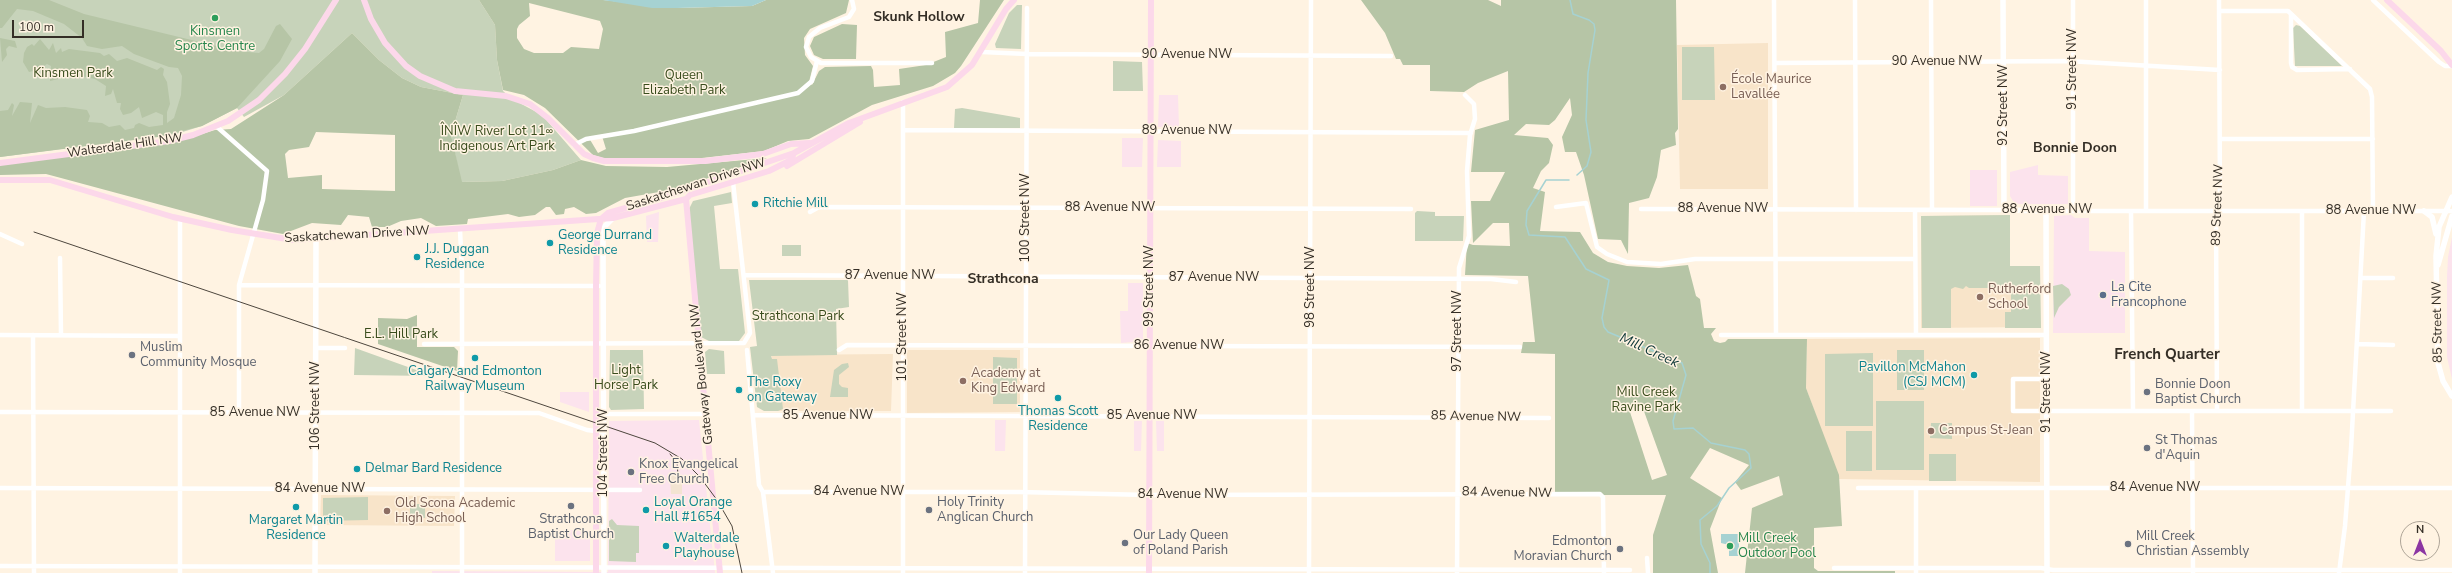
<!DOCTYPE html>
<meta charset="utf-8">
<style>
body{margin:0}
#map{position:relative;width:2452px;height:573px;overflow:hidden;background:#fff3e2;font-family:"Nunito Sans",sans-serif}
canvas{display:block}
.north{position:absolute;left:2400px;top:521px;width:40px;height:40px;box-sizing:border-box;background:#fff3e2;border:1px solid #aea497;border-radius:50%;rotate:0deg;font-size:11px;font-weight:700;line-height:16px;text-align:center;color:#342e26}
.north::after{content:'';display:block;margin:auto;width:14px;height:18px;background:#8c36a3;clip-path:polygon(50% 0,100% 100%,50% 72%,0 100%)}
.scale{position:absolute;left:12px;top:20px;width:72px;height:18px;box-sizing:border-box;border:2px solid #342e26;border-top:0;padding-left:5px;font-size:12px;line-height:14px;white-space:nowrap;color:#342e26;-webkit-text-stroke:3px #fff3e2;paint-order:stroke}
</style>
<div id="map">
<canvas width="2452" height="573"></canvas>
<div class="north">N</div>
<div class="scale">100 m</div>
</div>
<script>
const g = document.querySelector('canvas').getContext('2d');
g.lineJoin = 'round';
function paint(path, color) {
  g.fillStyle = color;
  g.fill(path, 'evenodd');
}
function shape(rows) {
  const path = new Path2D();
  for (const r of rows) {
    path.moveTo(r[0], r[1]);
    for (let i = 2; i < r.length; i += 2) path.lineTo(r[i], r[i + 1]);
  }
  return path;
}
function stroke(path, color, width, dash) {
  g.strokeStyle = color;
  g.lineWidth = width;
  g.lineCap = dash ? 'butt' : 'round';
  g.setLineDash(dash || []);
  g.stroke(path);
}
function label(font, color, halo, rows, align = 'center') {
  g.font = font + ' "Nunito Sans",sans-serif';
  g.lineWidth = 3;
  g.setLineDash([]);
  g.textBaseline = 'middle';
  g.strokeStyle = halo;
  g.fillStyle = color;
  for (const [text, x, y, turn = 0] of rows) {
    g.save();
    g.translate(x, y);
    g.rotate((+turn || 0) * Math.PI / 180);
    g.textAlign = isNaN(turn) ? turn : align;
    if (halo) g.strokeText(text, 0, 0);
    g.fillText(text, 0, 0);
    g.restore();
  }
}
paint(shape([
 [1159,95,1178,95,1179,127,1158,127],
 [1122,138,1143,138,1142,167,1122,167],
 [1158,140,1181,141,1181,167,1157,167],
 [2038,165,2038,175,2068,176,2068,204,2016,204,2013,201,2010,196,2010,172],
 [1970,170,1997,170,1997,206,1970,206],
 [659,212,658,242,647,242,646,216],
 [2071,215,2075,218,2089,218,2089,251,2125,252,2125,333,2053,333,2054,216],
 [2452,237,2452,379,2447,357,2447,277,2448,257],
 [1128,283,1143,283,1143,341,1121,343,1120,311,1128,311],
 [560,392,589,392,589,412,560,402],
 [699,420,715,573,432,573,432,571,608,572,609,421],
 [995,420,1006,420,1005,451,995,451],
 [1134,421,1142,421,1141,451,1134,451],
 [1156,421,1164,421,1164,451,1157,451],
 [555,530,590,530,590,561,555,561]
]), '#fce3ed');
paint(shape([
 [670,475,682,476,682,494,671,494]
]), '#f3e4d2');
paint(shape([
 [1768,43,1768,189,1680,189,1677,45],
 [2010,215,2010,266,2039,266,2040,327,1921,328,1921,216],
 [2040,338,2040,482,1839,479,1806,388,1807,339],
 [907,350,1020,350,1020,412,907,413],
 [893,354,891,411,778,411,771,355],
 [321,495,455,496,454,526,320,525]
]), '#f8e4c9');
paint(shape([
 [0,0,479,0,495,25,497,60,503,91,512,99,542,115,581,160,553,170,502,181,461,182,451,135,463,95,421,87,402,78,379,60,352,33,284,95,244,117,237,108,202,126,176,134,0,157],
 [1017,5,1022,5,1021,49,996,48,995,44,1009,13],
 [2296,25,2300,26,2342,66,2295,66,2293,28],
 [1682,47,1714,47,1715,100,1682,100],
 [1113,61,1142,62,1143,91,1113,91],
 [962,108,1020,118,1020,128,954,128,955,109],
 [731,192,732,203,714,206,720,269,738,269,745,333,739,341,709,341,701,337,689,209,693,201],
 [1417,211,1435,212,1435,216,1464,216,1463,241,1415,241,1415,213],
 [2010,215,2010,266,2040,266,2041,328,2005,328,2005,312,2011,312,2011,288,1969,288,1966,286,1963,289,1955,287,1951,289,1951,328,1922,328,1921,216],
 [782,245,801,245,801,256,782,256],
 [749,280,848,280,849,307,836,309,837,355,771,356,772,359,777,359,783,409,778,411,764,411,757,407,750,347,757,346],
 [2062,284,2069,289,2071,295,2059,307,2054,318,2053,286],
 [355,348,433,376,354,375],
 [709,349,724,351,725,374,707,374,705,352],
 [610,350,643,350,644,409,611,410,609,407],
 [1897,350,1924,350,1924,390,1897,390],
 [1873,353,1873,426,1825,426,1825,354],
 [993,357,1017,358,1017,404,993,404],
 [848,363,849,367,839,375,839,384,842,387,848,388,848,397,830,397,834,370,842,364],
 [1876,401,1924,401,1924,470,1876,470],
 [1931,423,1952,423,1952,439,1930,438],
 [1846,431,1872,431,1872,471,1846,471],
 [1929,454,1956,454,1956,481,1929,481],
 [368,497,368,520,323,521,323,498],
 [410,504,425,504,425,518,410,518],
 [612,519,617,525,639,526,639,553,636,553,636,562,609,561,609,521]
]), '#c7d3ba');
paint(shape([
 [0,0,49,0,84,14,237,51,259,53,264,49,276,26,280,24,292,39,280,61,237,108,202,126,158,137,0,157,0,111,8,110,12,103,14,105,12,116,20,102,32,103,30,123,38,105,46,108,65,107,87,110,90,116,88,122,102,123,109,127,120,125,125,130,134,128,135,125,139,123,149,127,163,125,163,115,156,112,142,118,139,107,131,113,123,115,120,109,121,103,117,103,113,89,111,94,105,96,106,86,95,79,63,72,58,79,50,81,51,66,47,64,38,70,29,72,23,62,24,53,27,47,32,44,34,46,40,39,49,50,53,43,56,53,61,48,62,52,69,49,100,53,104,56,109,54,117,61,127,58,157,70,161,67,164,69,163,75,167,82,170,104,167,112,167,123,174,118,181,95,182,76,178,68,169,67,134,54,122,46,102,49,87,46,82,38,64,24,33,11,17,9,2,28,0,28],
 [479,0,603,0,677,8,752,6,766,0,849,0,846,13,810,29,804,38,805,55,813,66,809,82,812,85,819,71,825,67,871,66,873,70,874,87,900,85,899,69,926,65,946,57,945,32,978,23,980,0,1004,0,961,66,955,73,933,86,872,105,809,139,788,141,764,151,684,160,603,158,593,155,545,108,524,95,503,90,497,60,495,25],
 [529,3,600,21,603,29,599,49,571,47,563,53,534,53,524,49,517,38,517,29,519,25,530,16],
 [602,136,606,149,598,153,589,138],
 [1361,0,1488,0,1501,6,1501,0,1676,0,1678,129,1675,133,1676,145,1661,150,1657,177,1649,198,1629,203,1628,254,1621,240,1598,239,1584,175,1576,152,1565,152,1562,137,1572,115,1570,98,1555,120,1549,125,1526,124,1514,135,1548,138,1553,145,1549,163,1541,171,1533,188,1545,192,1540,231,1580,232,1593,253,1608,262,1627,266,1659,268,1688,265,1696,296,1700,299,1704,328,1716,328,1711,334,1714,341,1720,343,1725,342,1728,339,1807,339,1806,388,1839,475,1842,526,1814,528,1814,568,1818,571,1895,571,1895,573,1745,573,1752,508,1783,495,1779,476,1741,490,1735,482,1749,465,1710,448,1690,478,1722,498,1710,529,1718,573,1653,573,1653,535,1666,495,1555,495,1555,354,1521,353,1523,342,1535,342,1528,276,1465,275,1467,243,1473,245,1510,246,1509,223,1493,223,1473,243,1471,201,1490,201,1505,172,1471,172,1475,130,1509,120,1508,71,1478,83,1464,92,1430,91,1430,65,1403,65,1400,59,1396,59,1385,33],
 [1641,403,1667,475,1652,480,1629,409],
 [842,24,857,25,856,59,823,59,814,55,810,46,814,37],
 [352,33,379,60,402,78,421,87,463,95,451,135,462,182,502,181,553,170,581,160,606,166,667,167,767,158,676,189,625,198,596,213,586,214,574,207,565,209,564,214,556,215,550,207,546,207,535,215,519,217,508,214,468,219,467,224,436,226,421,218,401,221,387,227,372,227,369,217,348,215,341,225,312,223,283,234,239,226,61,178,46,174,0,175,0,165,186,139,215,130,231,129,284,95],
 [316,132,395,135,395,191,322,189,322,175,288,178,285,154,289,150,309,147],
 [0,38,15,41,17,48,9,46,6,49,7,55,2,62],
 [417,315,417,347,454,347,458,351,457,371,378,344,378,318,407,319]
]), '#b6c5a6');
paint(shape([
 [603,0,766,0,752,6,677,8,652,8],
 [1721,534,1739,534,1739,556,1729,556,1729,545,1721,543]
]), '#a6d2d2');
stroke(shape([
 [1570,0,1573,14,1589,20,1594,24,1595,30,1588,73,1586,120,1591,152,1587,166,1577,175],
 [1569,180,1546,180,1527,211,1526,225,1529,235,1565,237,1586,269,1609,280,1602,318,1604,327,1608,332,1682,363,1686,375,1673,421,1674,429,1693,428,1711,443,1745,450,1749,454,1751,468,1729,488,1717,506,1700,520,1701,544,1710,563,1710,573]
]), '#a6d2d2', 1.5);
stroke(shape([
 [852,0,854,9,849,17,820,28,809,37,806,47,811,57,821,63,932,63],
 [1774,0,1776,335],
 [1855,0,1856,210],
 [1931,0,1932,210],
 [2073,0,2073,211],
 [2146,0,2146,211],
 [2373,0,2439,62,2445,66,2452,66],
 [2219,11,2288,11,2370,89,2372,97,2373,211],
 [2291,14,2291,63,2292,67,2297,70,2350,69],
 [982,52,1027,54,1391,56],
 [1775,63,2068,61,2220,70],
 [216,126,267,171,263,200,239,285,239,413],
 [903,130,1471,133],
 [2220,139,2373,139],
 [574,145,586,139,634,131,798,93,812,81,817,61],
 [1556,207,1586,203,1597,247,1607,254,1627,262,1661,264,1695,259,1915,259],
 [1641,209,2004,210],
 [1915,210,1916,335],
 [2046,211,2452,211],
 [2131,211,2133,411],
 [2302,211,2302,411],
 [810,212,819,207,1411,209],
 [460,230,462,271,462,573],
 [0,234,22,244],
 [60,258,61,335],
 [744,275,1491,279,1516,282],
 [2361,278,2393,278],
 [239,285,599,286],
 [0,335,180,336],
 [33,335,34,573],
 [1721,335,2046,335],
 [424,344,744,343,750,333,733,182],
 [2357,344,2393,345],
 [316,348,345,348],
 [747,350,759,485,763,492,773,573],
 [839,350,847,345,1520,347],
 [2046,379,2013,379,2013,411,2391,411],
 [2192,411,2193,573],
 [2217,411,2216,218,2220,201,2219,0],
 [0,412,539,413,587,430,604,432],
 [596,414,705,414],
 [754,415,1549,418],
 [0,488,640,490],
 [1858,488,2452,488],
 [1916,488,1916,573],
 [763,492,1019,492,1149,495,1600,494,1603,497,1604,573],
 [1647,558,1648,573],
 [0,566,1630,570],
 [1834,568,2041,568,2053,570,2452,570],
 [180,573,180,219],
 [903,573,903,102],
 [1025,573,1027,8],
 [1309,573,1311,0],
 [1457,573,1459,268,1469,236,1467,171,1470,135,1475,119,1474,104,1465,95],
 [2339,573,2345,526,2351,449,2364,211]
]), '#fff', 4.5);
stroke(shape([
 [2003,0,2004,210,2046,211,2047,573],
 [2452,197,2439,227,2436,256,2438,363,2443,381,2452,396],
 [2424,211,2432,217,2436,234],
 [2438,265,2452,216],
 [315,573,316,239],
 [604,573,603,238,605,226,613,218]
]), '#fff', 5.5);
stroke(shape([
 [364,0,371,19,385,43,406,66,420,76,455,91,506,96,530,104,548,118,584,154,593,158,604,161,705,161,763,154,791,144,810,143],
 [2387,0,2441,51,2452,65],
 [0,163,169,141,193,135,228,121,259,100,285,74,305,49,336,0],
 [787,166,860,122],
 [0,180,50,180,173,217,232,230,293,240,613,218,686,199,690,195,769,171,791,160,794,153],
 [686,199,720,573],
 [596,573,596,286,597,233,601,219,608,213,661,198,794,153,849,123,947,87,972,65,1006,9,1014,0],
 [1149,573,1151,0]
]), '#fcd8ea', 6);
stroke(shape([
 [34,232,655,443,682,459,700,477,717,500,732,526,742,573],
 [670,454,677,462,678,475]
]), '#4d463d', 1);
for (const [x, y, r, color] of [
 [215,18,4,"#2e9e5b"],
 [1723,87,4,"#8d6e63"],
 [755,204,4,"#0f9aa8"],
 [550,243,4,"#0f9aa8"],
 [417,257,4,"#0f9aa8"],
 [2103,295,4,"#5c6f8a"],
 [1980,297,4,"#8d6e63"],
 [132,355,4,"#6b7280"],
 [475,358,4,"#0f9aa8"],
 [1974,375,4,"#0f9aa8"],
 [963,381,4,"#8d6e63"],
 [739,390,4,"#0f9aa8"],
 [2147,392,4,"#6b7280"],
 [1058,398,4,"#0f9aa8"],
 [1931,431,4,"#8d6e63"],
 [2147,448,4,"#6b7280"],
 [357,469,4,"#0f9aa8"],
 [631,472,4,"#6b7280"],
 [571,506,4,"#6b7280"],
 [296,507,4,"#0f9aa8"],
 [646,510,4,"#0f9aa8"],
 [929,510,4,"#6b7280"],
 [387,511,4,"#8d6e63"],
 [1125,543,4,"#6b7280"],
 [2128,544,4,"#6b7280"],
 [666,546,4,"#0f9aa8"],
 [1730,546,4,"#2e9e5b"],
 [1620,549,4,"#6b7280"]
]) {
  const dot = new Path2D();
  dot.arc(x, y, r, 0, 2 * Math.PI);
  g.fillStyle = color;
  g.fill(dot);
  stroke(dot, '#fff3e2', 1.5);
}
label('13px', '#27864d', '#fff3e2', [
 ["Kinsmen",215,32],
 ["Sports Centre",215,47],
 ["Mill Creek",1738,539,"left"],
 ["Outdoor Pool",1738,554,"left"]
]);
label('13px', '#342e26', '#fff3e2', [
 ["90 Avenue NW",1187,55],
 ["90 Avenue NW",1937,62],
 ["91 Street NW",2073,69,-90],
 ["92 Street NW",2004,105,-90],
 ["89 Avenue NW",1187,131],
 ["Walterdale Hill NW",125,146,-8],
 ["Saskatchewan Drive NW",696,185,-18],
 ["89 Street NW",2218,205,-88],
 ["88 Avenue NW",1110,208],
 ["88 Avenue NW",1723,209],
 ["88 Avenue NW",2047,210],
 ["88 Avenue NW",2371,211],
 ["100 Street NW",1026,218,-90],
 ["Saskatchewan Drive NW",357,235,-3],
 ["87 Avenue NW",890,276],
 ["87 Avenue NW",1214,278],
 ["99 Street NW",1150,286,-90],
 ["98 Street NW",1311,287,-90],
 ["85 Street NW",2438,322,-91],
 ["97 Street NW",1458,331,-90],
 ["101 Street NW",903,337,-90],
 ["86 Avenue NW",1179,346],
 ["Gateway Boulevard NW",702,374,-96],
 ["91 Street NW",2047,392,-90],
 ["106 Street NW",316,406,-90],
 ["85 Avenue NW",255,413],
 ["85 Avenue NW",828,416],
 ["85 Avenue NW",1152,416],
 ["85 Avenue NW",1476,417,1],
 ["104 Street NW",604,453,-90],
 ["84 Avenue NW",2155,488],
 ["84 Avenue NW",320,489],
 ["84 Avenue NW",859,492],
 ["84 Avenue NW",1507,493,1],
 ["84 Avenue NW",1183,495]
]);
label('13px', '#394c1c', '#fff3e2', [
 ["Kinsmen Park",73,74],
 ["Queen",684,76],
 ["Elizabeth Park",684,91],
 ["ÎNÎW River Lot 11∞",497,132],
 ["Indigenous Art Park",497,147],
 ["Strathcona Park",798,317],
 ["E.L. Hill Park",401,335],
 ["Light",626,371],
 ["Horse Park",626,386],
 ["Mill Creek",1646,393],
 ["Ravine Park",1646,408]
]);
label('13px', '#785e54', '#fff3e2', [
 ["École Maurice",1731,80],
 ["Lavallée",1731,95],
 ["Rutherford",1988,290],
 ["School",1988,305],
 ["Academy at",971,374],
 ["King Edward",971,389],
 ["Campus St-Jean",1939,431],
 ["Old Scona Academic",395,504],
 ["High School",395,519]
], 'left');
label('13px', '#0d838f', '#fff3e2', [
 ["Ritchie Mill",763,204],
 ["George Durrand",558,236],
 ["Residence",558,251],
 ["J.J. Duggan",425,250],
 ["Residence",425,265],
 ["Pavillon McMahon",1966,368,"right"],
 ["(CSJ MCM)",1966,383,"right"],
 ["Calgary and Edmonton",475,372,"center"],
 ["Railway Museum",475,387,"center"],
 ["The Roxy",747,383],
 ["on Gateway",747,398],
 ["Thomas Scott",1058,412,"center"],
 ["Residence",1058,427,"center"],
 ["Delmar Bard Residence",365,469],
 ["Loyal Orange",654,503],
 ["Hall #1654",654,518],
 ["Margaret Martin",296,521,"center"],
 ["Residence",296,536,"center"],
 ["Walterdale",674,539],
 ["Playhouse",674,554]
], 'left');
label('13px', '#4e5e75', '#fff3e2', [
 ["La Cite",2111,288],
 ["Francophone",2111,303]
], 'left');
label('13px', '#5b616d', '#fff3e2', [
 ["Muslim",140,348],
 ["Community Mosque",140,363],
 ["Bonnie Doon",2155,385],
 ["Baptist Church",2155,400],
 ["St Thomas",2155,441],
 ["d'Aquin",2155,456],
 ["Knox Evangelical",639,465],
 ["Free Church",639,480],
 ["Holy Trinity",937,503],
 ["Anglican Church",937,518],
 ["Strathcona",571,520,"center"],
 ["Baptist Church",571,535,"center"],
 ["Our Lady Queen",1133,536],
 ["of Poland Parish",1133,551],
 ["Mill Creek",2136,537],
 ["Christian Assembly",2136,552],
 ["Edmonton",1612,542,"right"],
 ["Moravian Church",1612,557,"right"]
], 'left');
label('bold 14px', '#342e26', '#fff3e2', [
 ["Skunk Hollow",919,18],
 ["Bonnie Doon",2075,149],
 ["Strathcona",1003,280]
]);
label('italic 14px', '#0e3839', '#fff3e2', [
 ["Mill Creek",1649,351,25]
]);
label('bold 15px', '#342e26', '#fff3e2', [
 ["French Quarter",2167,355]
]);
</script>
